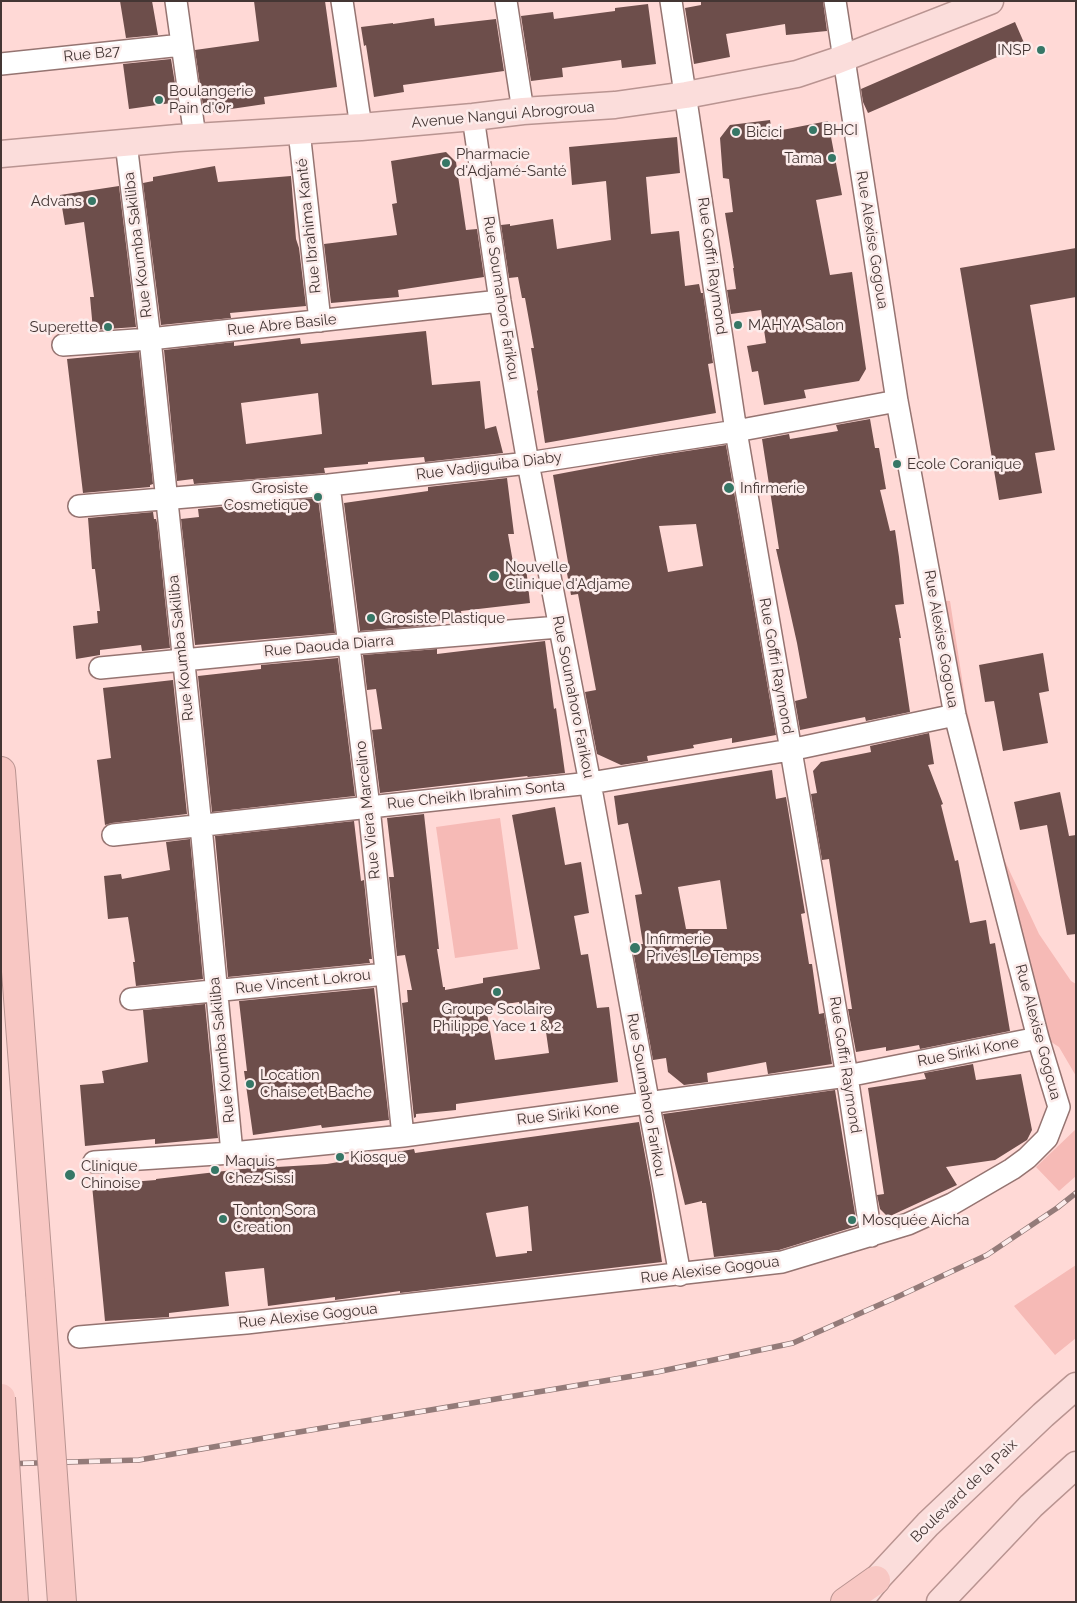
<!DOCTYPE html>
<meta charset="utf-8">
<style>
body{margin:0}
#map{position:relative;width:1077px;height:1603px;overflow:hidden;background:#ffd9d6;font-family:Raleway,sans-serif}
canvas{display:block}
.frame{position:absolute;inset:0;border:2px solid #443634;pointer-events:none}
</style>
<div id="map">
<canvas width="1077" height="1603"></canvas>
<div class="frame"></div>
</div>
<script>
const g = document.querySelector('canvas').getContext('2d');
g.lineJoin = 'round';
function paint(path, color) {
  g.fillStyle = color;
  g.fill(path, 'evenodd');
}
function shape(rows) {
  const path = new Path2D();
  for (const r of rows) {
    path.moveTo(r[0], r[1]);
    for (let i = 2; i < r.length; i += 2) path.lineTo(r[i], r[i + 1]);
  }
  return path;
}
function stroke(path, color, width, dash) {
  g.strokeStyle = color;
  g.lineWidth = width;
  g.lineCap = dash ? 'butt' : 'round';
  g.setLineDash(dash || []);
  g.stroke(path);
}
function label(font, color, halo, rows, align = 'center') {
  g.font = font + ' Raleway,sans-serif';
  g.lineWidth = 5;
  g.setLineDash([]);
  g.textBaseline = 'middle';
  g.strokeStyle = halo;
  g.fillStyle = color;
  for (const [text, x, y, turn = 0] of rows) {
    g.save();
    g.translate(x, y);
    g.rotate((+turn || 0) * Math.PI / 180);
    g.textAlign = isNaN(turn) ? turn : align;
    if (halo) g.strokeText(text, 0, 0);
    g.fillText(text, 0, 0);
    g.restore();
  }
}
paint(shape([
 [935,600,950,601,967,711,1003,857,1039,934,1071,981,1076,984,1076,1076,1059,1047,1022,1023],
 [500,818,518,949,455,958,436,827],
 [1076,1129,1076,1176,1059,1191,1036,1167],
 [1076,1265,1076,1338,1055,1355,1014,1306]
]), '#f6bab6');
paint(shape([
 [120,1,152,1,158,35,126,38],
 [254,1,325,1,337,87,264,97,265,104,204,113,195,50,259,41],
 [701,1,823,1,827,31,786,35,785,24,726,34,730,57,694,64,685,8,701,5],
 [648,4,656,64,622,68,621,60,562,68,563,77,531,81,521,16,553,12,554,19,615,11,615,8],
 [434,18,435,26,496,19,504,71,403,85,404,92,374,97,366,45,364,46,361,27,393,23,393,24],
 [1015,22,1025,45,868,113,863,102,861,89],
 [171,59,178,102,129,109,123,64],
 [770,120,772,132,828,121,842,195,816,200,830,275,852,272,866,369,859,381,804,390,806,398,764,405,758,371,752,372,747,346,766,343,761,310,731,314,727,290,736,289,733,268,734,268,725,213,733,212,729,179,723,178,720,138,730,125],
 [677,137,680,173,646,177,651,234,679,231,685,286,699,284,701,293,703,293,713,363,708,364,716,413,545,443,537,391,538,390,531,348,534,348,525,298,522,298,518,277,509,278,501,225,510,224,510,226,553,219,557,249,611,240,606,181,572,185,569,147],
 [446,152,456,162,466,230,477,229,484,277,398,290,399,297,331,303,324,244,397,235,392,204,397,203,391,161],
 [215,166,218,182,291,176,296,239,299,248,306,306,230,313,231,318,161,325,143,183,153,181,153,177],
 [119,186,136,327,93,330,90,297,94,297,84,222,65,225,60,195],
 [1076,248,1076,297,1030,305,1055,450,1035,453,1042,493,999,500,960,268],
 [426,331,432,385,480,381,485,429,496,426,503,453,425,462,424,457,368,462,368,464,324,468,325,473,194,484,193,479,177,481,164,350,234,342,234,346,300,338,301,344],
 [318,393,322,434,246,444,241,403],
 [139,352,153,484,150,485,150,487,83,493,67,359],
 [870,419,875,448,879,448,886,489,880,490,890,531,895,530,899,557,904,604,895,605,901,638,899,638,910,712,866,721,865,717,800,730,795,701,807,698,797,643,776,549,779,549,762,439,789,434,790,439,838,431,836,425],
 [726,445,776,735,732,743,732,738,693,745,694,748,647,756,648,761,621,765,597,754,585,692,596,690,578,594,571,595,566,568,569,568,553,475,654,456],
 [696,524,703,566,668,572,659,526],
 [507,478,514,534,508,534,514,568,526,567,530,603,461,611,462,618,434,621,434,625,360,631,344,503,428,491,428,487],
 [318,498,335,633,195,645,181,519,199,517,198,509],
 [153,512,154,519,156,519,157,523,170,648,142,651,141,645,100,650,100,655,76,659,73,626,98,623,97,611,100,611,95,569,92,569,88,518],
 [545,641,554,709,556,708,565,773,528,777,527,776,380,793,372,730,382,729,376,689,367,690,363,655,437,649,437,654],
 [1043,653,1049,691,1039,693,1048,743,1003,751,994,701,985,702,979,665],
 [338,658,355,796,212,812,198,676,261,669,261,665],
 [173,680,187,814,112,823,105,825,97,760,111,758,103,688],
 [929,733,934,764,928,765,943,804,941,805,955,861,958,860,970,923,986,920,990,944,995,943,1010,1031,920,1049,919,1045,886,1051,886,1047,856,1052,848,1009,852,1009,829,859,822,860,811,794,817,793,813,771,821,762,871,752,870,746],
 [772,770,776,799,786,797,805,913,801,914,809,964,812,964,819,1014,824,1013,832,1064,768,1074,766,1062,707,1073,708,1082,684,1085,668,1072,666,1058,653,1060,632,945,643,944,635,895,642,894,628,823,618,825,614,796],
 [720,880,727,929,686,929,678,887],
 [1060,792,1069,836,1076,835,1076,934,1067,935,1047,825,1020,830,1014,802],
 [555,807,565,865,581,862,589,913,574,916,581,955,588,954,597,1008,609,1007,618,1082,456,1104,456,1110,416,1114,416,1117,414,1118,402,1003,408,1002,407,990,412,990,405,955,397,956,389,877,394,877,387,818,424,814,439,949,437,949,443,987,445,987,445,990,483,983,483,978,540,969,512,815],
 [519,1002,520,1007,542,1004,549,1053,495,1060,486,1007],
 [354,821,361,881,364,880,372,959,369,959,370,963,228,977,215,836],
 [190,839,203,979,136,986,133,962,135,962,128,917,108,919,104,876,121,874,122,879,170,870,166,842],
 [374,988,389,1120,322,1128,321,1125,253,1135,244,1071,247,1071,239,1001],
 [205,1004,218,1138,155,1144,155,1139,85,1146,80,1085,104,1083,102,1071,148,1062,143,1010],
 [973,1064,976,1080,1021,1074,1032,1130,1027,1140,995,1160,946,1167,957,1185,888,1217,880,1209,877,1195,884,1194,868,1088,926,1079,924,1073],
 [835,1090,857,1226,779,1250,714,1257,706,1203,702,1203,702,1201,685,1205,663,1114],
 [639,1122,651,1188,662,1262,400,1293,400,1291,335,1300,335,1297,268,1306,264,1268,225,1272,229,1306,169,1313,169,1317,105,1321,92,1185,156,1180,156,1179,276,1165,277,1167,327,1164,414,1149,415,1153],
 [528,1206,532,1251,527,1251,527,1253,496,1257,486,1213]
]), '#6d4e4b');
const minor = shape([
 [176,1,195,137],
 [342,1,361,127],
 [506,1,523,111],
 [671,1,736,431,847,1076,871,1236],
 [1,64,182,45],
 [473,117,500,301,528,463,590,783,680,1275],
 [299,131,320,321],
 [126,143,150,339,201,826,232,1153],
 [63,345,150,339,500,301],
 [329,485,369,807,403,1136],
 [79,506,329,485,528,463,736,431,897,401],
 [100,668,349,644,559,627],
 [113,835,590,783,790,750,955,715],
 [131,999,386,974],
 [94,1162,232,1153,403,1136,847,1076,1038,1038],
 [79,1337,246,1323,782,1262,908,1224,952,1204,1012,1169,1027,1158,1047,1138,1059,1107,1038,1038,955,715,897,401,835,1]
]);
const major = shape([
 [1,154,178,138,361,127,473,117,523,111,615,105,686,95,797,74,836,61,990,1],
 [862,1598,876,1580,928,1524,1043,1415,1076,1386],
 [940,1602,1031,1506,1076,1465]
]);
const highway = shape([
 [1,771,40,1292],
 [845,1602,876,1580]
]);
stroke(minor, '#957471', 24);
stroke(major, '#b99491', 29);
stroke(highway, '#b99491', 30);
stroke(minor, '#fff', 21);
stroke(major, '#fbdddb', 26);
stroke(highway, '#f8c7c3', 28);
const rail = shape([
 [1,1464,139,1460,287,1434,657,1372,793,1343,897,1297,987,1255,1057,1208,1076,1193]
]);
stroke(rail, '#947b79', 5.5);
stroke(rail, '#fceceb', 4, [11]);
const highwayBridge = shape([
 [40,1292,62,1602],
 [1,1398,14,1602]
]);
stroke(highwayBridge, '#b99491', 30, []);
stroke(highwayBridge, '#f8c7c3', 28);
for (const [x, y, r, color] of [
 [1041,50,5,"#367766"],
 [159,100,5,"#367766"],
 [813,130,5,"#367766"],
 [736,132,5,"#367766"],
 [832,158,5,"#367766"],
 [446,163,5,"#367766"],
 [92,201,5,"#367766"],
 [738,325,5,"#367766"],
 [108,327,5,"#367766"],
 [897,464,5,"#367766"],
 [729,488,6,"#367766"],
 [318,497,5,"#367766"],
 [494,576,6,"#367766"],
 [371,618,5,"#367766"],
 [635,948,6,"#367766"],
 [497,992,5,"#367766"],
 [250,1084,5,"#367766"],
 [340,1157,5,"#367766"],
 [215,1170,5,"#367766"],
 [70,1175,6,"#367766"],
 [223,1219,5,"#367766"],
 [852,1220,5,"#367766"]
]) {
  const dot = new Path2D();
  dot.arc(x, y, r, 0, 2 * Math.PI);
  g.fillStyle = color;
  g.fill(dot);
  stroke(dot, '#fceceb', 2);
}
label('15px', '#443634', '#fceceb', [
 ["INSP",1031,50,"right"],
 ["Boulangerie",169,91],
 ["Pain d'Or",169,108],
 ["BHCI",823,130],
 ["Bicici",746,132],
 ["Pharmacie",456,154],
 ["d'Adjamé-Santé",456,171],
 ["Tama",822,158,"right"],
 ["Advans",82,201,"right"],
 ["MAHYA Salon",748,325],
 ["Superette",98,327,"right"],
 ["Ecole Coranique",907,464],
 ["Grosiste",308,488,"right"],
 ["Cosmetique",308,505,"right"],
 ["Infirmerie",740,488],
 ["Nouvelle",505,567],
 ["Clinique d'Adjame",505,584],
 ["Grosiste Plastique",381,618],
 ["Infirmerie",646,939],
 ["Privés Le Temps",646,956],
 ["Groupe Scolaire",497,1009,"center"],
 ["Philippe Yace 1 & 2",497,1026,"center"],
 ["Location",260,1075],
 ["Chaise et Bache",260,1092],
 ["Kiosque",350,1157],
 ["Maquis",225,1161],
 ["Chez Sissi",225,1178],
 ["Clinique",81,1166],
 ["Chinoise",81,1183],
 ["Tonton Sora",233,1210],
 ["Creation",233,1227],
 ["Mosquée Aicha",862,1220]
], 'left');
label('15px', '#443634', '#fceceb', [
 ["Rue B27",92,54,-6],
 ["Avenue Nangui Abrogroua",503,115,-5],
 ["Rue Ibrahima Kanté",309,226,-96],
 ["Rue Alexise Gogoua",872,240,81],
 ["Rue Koumba Sakiliba",138,245,-97],
 ["Rue Goffri Raymond",712,266,82],
 ["Rue Soumahoro Farikou",501,298,81],
 ["Rue Abre Basile",282,325,-6],
 ["Rue Vadjiguiba Diaby",489,466,-7],
 ["Rue Alexise Gogoua",941,639,80],
 ["Rue Daouda Diarra",329,646,-5],
 ["Rue Koumba Sakiliba",181,648,-96],
 ["Rue Goffri Raymond",776,666,80],
 ["Rue Soumahoro Farikou",573,697,79],
 ["Rue Cheikh Ibrahim Sonta",476,795,-6],
 ["Rue Viera Marcelino",368,810,-96],
 ["Rue Vincent Lokrou",303,982,-6],
 ["Rue Alexise Gogoua",1038,1032,75],
 ["Rue Koumba Sakiliba",222,1050,-96],
 ["Rue Siriki Kone",968,1052,-11],
 ["Rue Goffri Raymond",845,1065,81],
 ["Rue Soumahoro Farikou",646,1095,80],
 ["Rue Siriki Kone",568,1114,-7],
 ["Rue Alexise Gogoua",710,1270,-7],
 ["Rue Alexise Gogoua",308,1316,-6],
 ["Boulevard de la Paix",964,1491,-44]
]);
</script>
